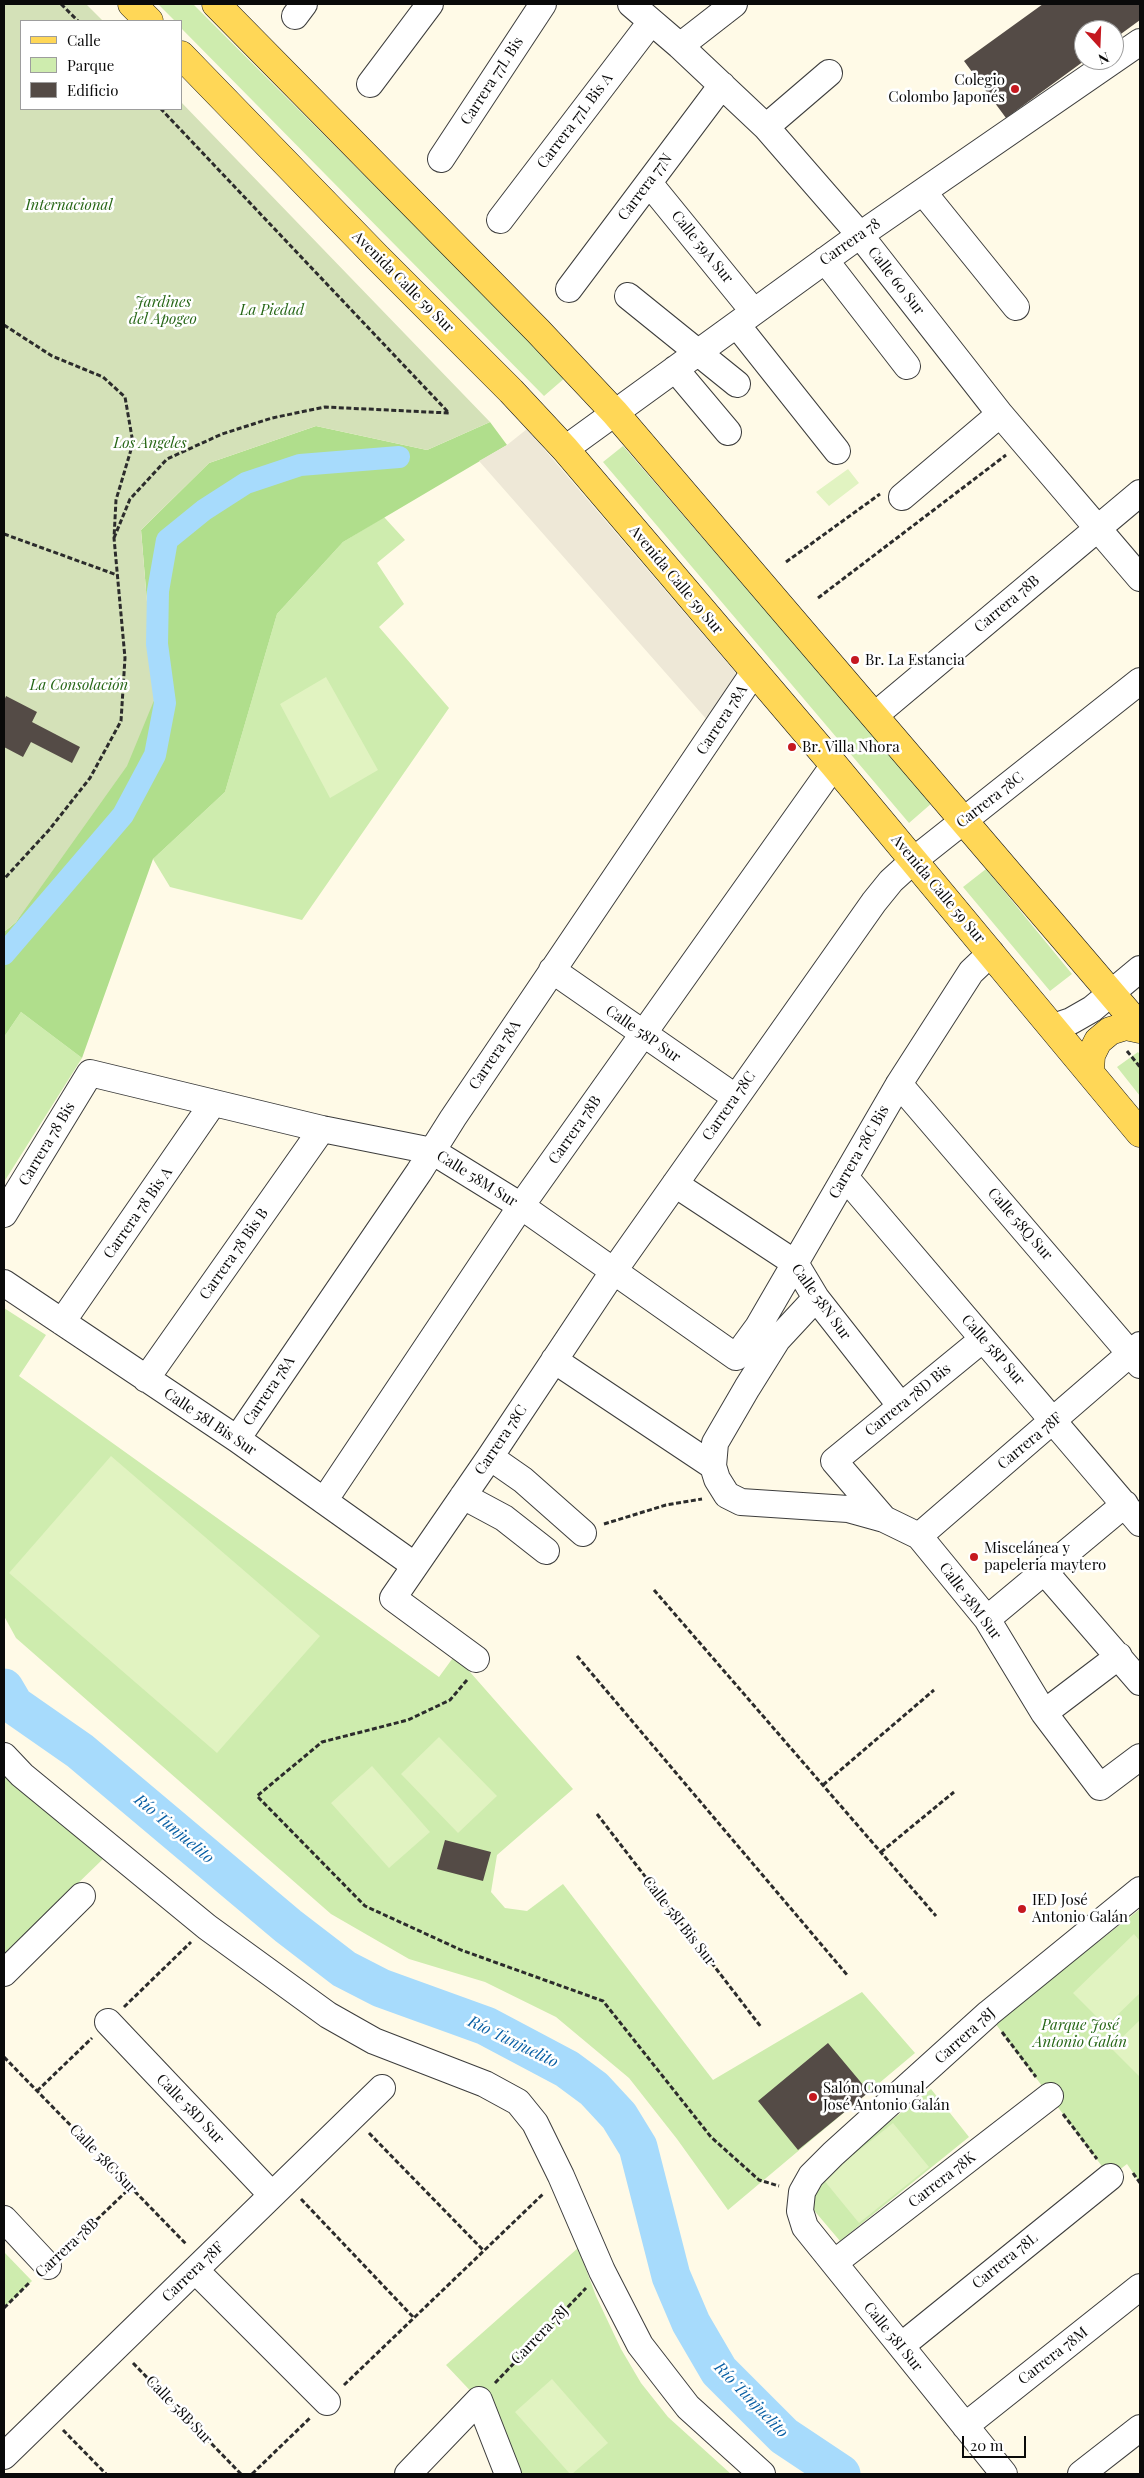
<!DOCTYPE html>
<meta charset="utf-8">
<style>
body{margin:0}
#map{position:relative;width:1144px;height:2478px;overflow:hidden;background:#fffae7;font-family:"Playfair Display",serif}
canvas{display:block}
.frame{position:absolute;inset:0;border:5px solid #0a0a0a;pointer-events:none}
.legend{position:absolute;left:20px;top:20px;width:162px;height:90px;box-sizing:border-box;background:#fff;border:1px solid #9d9d9d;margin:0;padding:6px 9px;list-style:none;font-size:15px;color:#0a0a0a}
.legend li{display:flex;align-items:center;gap:10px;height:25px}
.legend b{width:25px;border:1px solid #9d9d9d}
.north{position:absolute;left:1074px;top:20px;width:50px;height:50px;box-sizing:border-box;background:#fff;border:1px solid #9d9d9d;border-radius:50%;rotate:160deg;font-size:14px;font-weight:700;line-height:20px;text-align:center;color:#0a0a0a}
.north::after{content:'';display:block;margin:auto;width:18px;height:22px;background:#c5181f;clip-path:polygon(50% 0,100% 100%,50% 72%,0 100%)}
.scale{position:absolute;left:962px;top:2436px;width:64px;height:22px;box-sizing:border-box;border:2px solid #0a0a0a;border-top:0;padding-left:6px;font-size:15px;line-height:18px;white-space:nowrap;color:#0a0a0a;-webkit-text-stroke:4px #fff;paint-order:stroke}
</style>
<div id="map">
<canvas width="1144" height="2478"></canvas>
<div class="frame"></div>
<ul class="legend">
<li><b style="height:6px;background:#ffd757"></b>Calle</li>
<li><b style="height:14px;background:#ceecae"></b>Parque</li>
<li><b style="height:14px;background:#544b46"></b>Edificio</li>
</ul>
<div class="north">N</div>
<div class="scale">20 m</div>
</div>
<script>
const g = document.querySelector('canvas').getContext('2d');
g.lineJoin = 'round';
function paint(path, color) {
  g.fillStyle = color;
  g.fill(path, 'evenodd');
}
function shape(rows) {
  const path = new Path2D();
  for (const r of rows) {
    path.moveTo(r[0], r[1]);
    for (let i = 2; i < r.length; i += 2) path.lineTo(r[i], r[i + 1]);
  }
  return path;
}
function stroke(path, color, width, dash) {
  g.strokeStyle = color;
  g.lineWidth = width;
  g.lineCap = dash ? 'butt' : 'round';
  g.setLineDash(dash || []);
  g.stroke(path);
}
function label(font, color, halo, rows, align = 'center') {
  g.font = font + ' "Playfair Display",serif';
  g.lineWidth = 5;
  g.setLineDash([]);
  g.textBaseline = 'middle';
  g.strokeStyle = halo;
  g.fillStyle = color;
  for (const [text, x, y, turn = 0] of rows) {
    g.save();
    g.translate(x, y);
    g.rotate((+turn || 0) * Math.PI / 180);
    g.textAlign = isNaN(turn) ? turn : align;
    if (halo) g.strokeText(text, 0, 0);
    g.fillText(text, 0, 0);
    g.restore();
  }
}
paint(shape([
 [158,4,193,4,566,377,544,396,181,28,181,21,175,21],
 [623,446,932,803,909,823,603,462],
 [384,517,405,540,377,563,404,604,379,627,449,708,302,920,170,887,153,859,225,792,277,614,343,542],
 [986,869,1072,974,1050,991,963,887],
 [21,1012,82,1058,4,1182,4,1037],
 [1138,1052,1140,1055,1140,1096,1117,1067],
 [4,1308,46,1335,19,1376,439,1677,455,1655,573,1789,497,1855,491,1892,505,1908,527,1911,563,1884,713,2080,862,1992,915,2053,728,2210,677,2139,629,2078,556,2017,485,1982,409,1959,331,1914,16,1638,4,1616],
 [4,1769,105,1857,4,1955],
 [1140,1909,1140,2183,1127,2164,1110,2177,995,2023],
 [931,2089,969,2137,840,2241,812,2208,811,2190,819,2177],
 [578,2248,596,2296,621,2349,641,2383,668,2417,731,2474,508,2474,479,2400,446,2365],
 [4,2252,32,2281,4,2308]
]), '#ceecae');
paint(shape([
 [490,422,507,445,343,542,277,614,225,792,153,859,82,1058,21,1012,4,1037,4,932,16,922,155,698,141,530,209,463,316,426,427,450]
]), '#b0de8c');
paint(shape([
 [4,4,86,4,103,21,21,21,21,109,181,109,181,102,490,422,427,450,316,426,209,463,141,530,155,698,127,766,16,922,4,932]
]), '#d4e1b8');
paint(shape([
 [848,469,859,483,829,506,816,492],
 [326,677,378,770,330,798,280,704],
 [111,1456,320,1636,217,1753,9,1573],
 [439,1737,497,1796,458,1833,401,1774],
 [372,1766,430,1832,389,1868,331,1803],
 [1134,1934,1140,1941,1140,1993,1106,2026,1073,1993],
 [1140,2020,1140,2077,1111,2048],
 [893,2123,929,2167,859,2223,823,2179],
 [552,2379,608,2443,572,2474,570,2474,515,2412]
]), '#e1f3c1');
paint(shape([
 [527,429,736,673,708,721,479,461,507,445]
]), '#eee8d7');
stroke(shape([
 [4,954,123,815,155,755,165,703,157,644,158,591,167,540,204,510,246,483,300,465,399,457]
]), '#a7dbfc', 22);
stroke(shape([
 [4,1688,14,1705,80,1751,288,1926,344,1969,381,1988,486,2026,567,2069,594,2089,619,2116,638,2147,671,2276,691,2323,719,2371,784,2436,841,2474]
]), '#a7dbfc', 39);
paint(shape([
 [1043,4,1140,4,1140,20,1114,39,1114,30,1084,30,1084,61,1006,118,964,61],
 [6,696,37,712,32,722,80,747,72,763,31,742,23,757,4,747,4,701],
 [445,1840,491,1852,483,1881,437,1869],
 [828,2043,869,2092,798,2150,758,2101]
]), '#544b46');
const minor = shape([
 [631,4,680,46,766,127,860,235,1000,414,1140,578],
 [295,16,304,4],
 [680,46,734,4],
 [370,84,430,4],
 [766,127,829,73],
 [441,159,543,4],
 [649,183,754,312],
 [923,192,1016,307],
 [500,220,651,22],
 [825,260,907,366],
 [569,289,722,85],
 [628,296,737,384],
 [737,325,837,451],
 [675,369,728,432],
 [565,449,860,235,1140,42],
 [902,497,1000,414],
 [874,716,1140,493],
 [552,970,735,1097],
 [1053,1027,1071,1021,1092,1009,1140,969],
 [899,1084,1140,1365],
 [845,1177,1140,1523],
 [675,1184,795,1263,816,1298,900,1405],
 [4,1214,90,1073,322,1129,432,1151,521,1206,736,1357,758,1327,899,1084,971,972,991,953],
 [4,1283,237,1439,414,1565],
 [816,1298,777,1340,747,1388,715,1443,713,1466,717,1479,727,1495,741,1502,848,1509,884,1519],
 [62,1322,213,1103],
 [983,1339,834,1461,884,1519,919,1536,987,1619,1044,1713,1100,1787,1140,1757],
 [554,1360,713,1466],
 [146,1379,322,1129],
 [237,1439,419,1172,453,1118,754,672],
 [490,1457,523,1480,583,1533],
 [463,1496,504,1518,546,1551],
 [324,1501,521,1206,834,765],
 [919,1536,1140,1345],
 [1044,1571,1140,1682],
 [987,1619,1125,1504],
 [476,1659,393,1598,490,1457,613,1272,874,902,891,881,914,860,1140,681],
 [1044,1713,1119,1656],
 [4,1756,22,1775,207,1927,328,2015,374,2041,485,2084,518,2102,535,2123,561,2176,602,2271,640,2345,688,2407,762,2474],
 [4,1973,82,1896],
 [108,2022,272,2195],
 [4,2219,48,2266],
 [834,2263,1050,2096],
 [195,2270,327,2402],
 [901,2346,1110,2177],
 [965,2426,1140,2287],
 [4,2456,382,2088],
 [408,2474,479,2400,508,2474],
 [1004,2474,805,2227,800,2211,802,2192,811,2176,833,2154,989,2013,1140,1890],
 [1081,2474,1140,2428]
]);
const major = shape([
 [132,4,149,21],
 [216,4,538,331,615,413,1140,1027],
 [181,55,377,257,511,391,565,449,834,765,1140,1133],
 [1090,1071,1091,1055,1098,1041,1110,1031,1126,1026,1140,1029]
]);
stroke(minor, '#3d3d3d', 28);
stroke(major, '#1b1b1b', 29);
stroke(shape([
 [61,4,78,21],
 [4,325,52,356,103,377,125,397,133,443,116,500,114,538,125,658,121,721,90,778,49,830,4,879],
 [4,534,117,575],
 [114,538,130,499,167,459,222,434,272,418,325,407,449,413,161,109],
 [786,562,880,494],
 [818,598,1006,455],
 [1127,1051,1140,1067],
 [604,1524,666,1505,702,1499],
 [654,1590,936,1916],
 [577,1656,848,1976],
 [467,1680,450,1700,408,1720,322,1742,257,1796,365,1906,461,1950,603,2001,711,2137,759,2180,779,2186],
 [823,1785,934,1690],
 [597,1814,761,2027],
 [881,1852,954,1792],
 [124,2007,191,1942],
 [1002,2032,1036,2077],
 [4,2057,187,2245],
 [37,2091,92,2038],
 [1063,2114,1097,2159],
 [369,2133,484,2251],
 [1133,2173,1140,2183],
 [301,2199,414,2318],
 [64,2251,131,2187],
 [4,2308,30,2282],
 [133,2363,241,2474],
 [495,2383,586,2288],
 [344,2385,543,2194],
 [63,2430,106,2474],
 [252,2474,311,2417]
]), '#2c2c2c', 3, [5, 2.5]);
stroke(minor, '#fff', 26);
stroke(major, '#ffd757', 28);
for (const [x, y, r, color] of [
 [1015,89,5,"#c5181f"],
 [855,660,5,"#c5181f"],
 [792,747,5,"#c5181f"],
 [974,1557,5,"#c5181f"],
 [1022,1909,5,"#c5181f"],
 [813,2097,5,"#c5181f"]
]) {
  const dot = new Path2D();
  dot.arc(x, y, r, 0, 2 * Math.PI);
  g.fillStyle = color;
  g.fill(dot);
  stroke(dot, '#fff', 2);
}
label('15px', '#0a0a0a', '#fff', [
 ["Colegio",1005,80,"right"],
 ["Colombo Japonés",1005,97,"right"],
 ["Br. La Estancia",865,660],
 ["Br. Villa Nhora",802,747],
 ["Miscelánea y",984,1548],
 ["papeleria maytero",984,1565],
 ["IED José",1032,1900],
 ["Antonio Galán",1032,1917],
 ["Salón Comunal",823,2088],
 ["José Antonio Galán",823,2105]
], 'left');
label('15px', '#0a0a0a', '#fff', [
 ["Carrera 77L Bis",492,81,-57],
 ["Carrera 77L Bis A",575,121,-53],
 ["Carrera 77N",645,187,-53],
 ["Carrera 78",850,242,-35],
 ["Calle 59A Sur",702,247,51],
 ["Calle 60 Sur",896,281,52],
 ["Avenida Calle 59 Sur",403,282,45],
 ["Avenida Calle 59 Sur",676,580,50],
 ["Carrera 78B",1007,604,-40],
 ["Carrera 78A",722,720,-57],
 ["Carrera 78C",990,800,-38],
 ["Avenida Calle 59 Sur",938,889,50],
 ["Calle 58P Sur",643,1034,35],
 ["Carrera 78A",495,1055,-56],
 ["Carrera 78C",729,1106,-55],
 ["Carrera 78B",575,1130,-55],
 ["Carrera 78 Bis",47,1144,-59],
 ["Carrera 78C Bis",859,1152,-60],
 ["Calle 58M Sur",477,1179,32],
 ["Carrera 78 Bis A",138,1213,-55],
 ["Calle 58Q Sur",1020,1224,49],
 ["Carrera 78 Bis B",234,1254,-55],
 ["Calle 58N Sur",821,1302,54],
 ["Calle 58P Sur",993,1350,49],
 ["Carrera 78A",269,1391,-56],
 ["Carrera 78D Bis",908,1400,-39],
 ["Calle 58I Bis Sur",210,1422,34],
 ["Carrera 78C",501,1440,-56],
 ["Carrera 78F",1030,1441,-40],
 ["Calle 58M Sur",970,1601,53],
 ["Calle 58I Bis Sur",679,1921,52],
 ["Carrera 78J",965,2036,-42],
 ["Calle 58D Sur",190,2109,46],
 ["Calle 58C Sur",103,2159,46],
 ["Carrera 78K",942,2180,-38],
 ["Carrera 78B",67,2248,-43],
 ["Carrera 78L",1005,2261,-39],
 ["Carrera 78F",193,2272,-44],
 ["Carrera 78J",540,2335,-46],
 ["Calle 58I Sur",893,2337,51],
 ["Carrera 78M",1053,2356,-38],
 ["Calle 58B Sur",179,2410,46]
]);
label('italic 15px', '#266616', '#fff', [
 ["Internacional",69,205],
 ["Jardines",163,302],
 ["del Apogeo",163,319],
 ["La Piedad",272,310],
 ["Los Angeles",150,443],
 ["La Consolación",79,685],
 ["Parque José",1080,2025],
 ["Antonio Galán",1080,2042]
]);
label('italic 16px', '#0a60a5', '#fff', [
 ["Río Tunjuelito",174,1829,40],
 ["Río Tunjuelito",513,2042,26],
 ["Río Tunjuelito",751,2400,46]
]);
</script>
